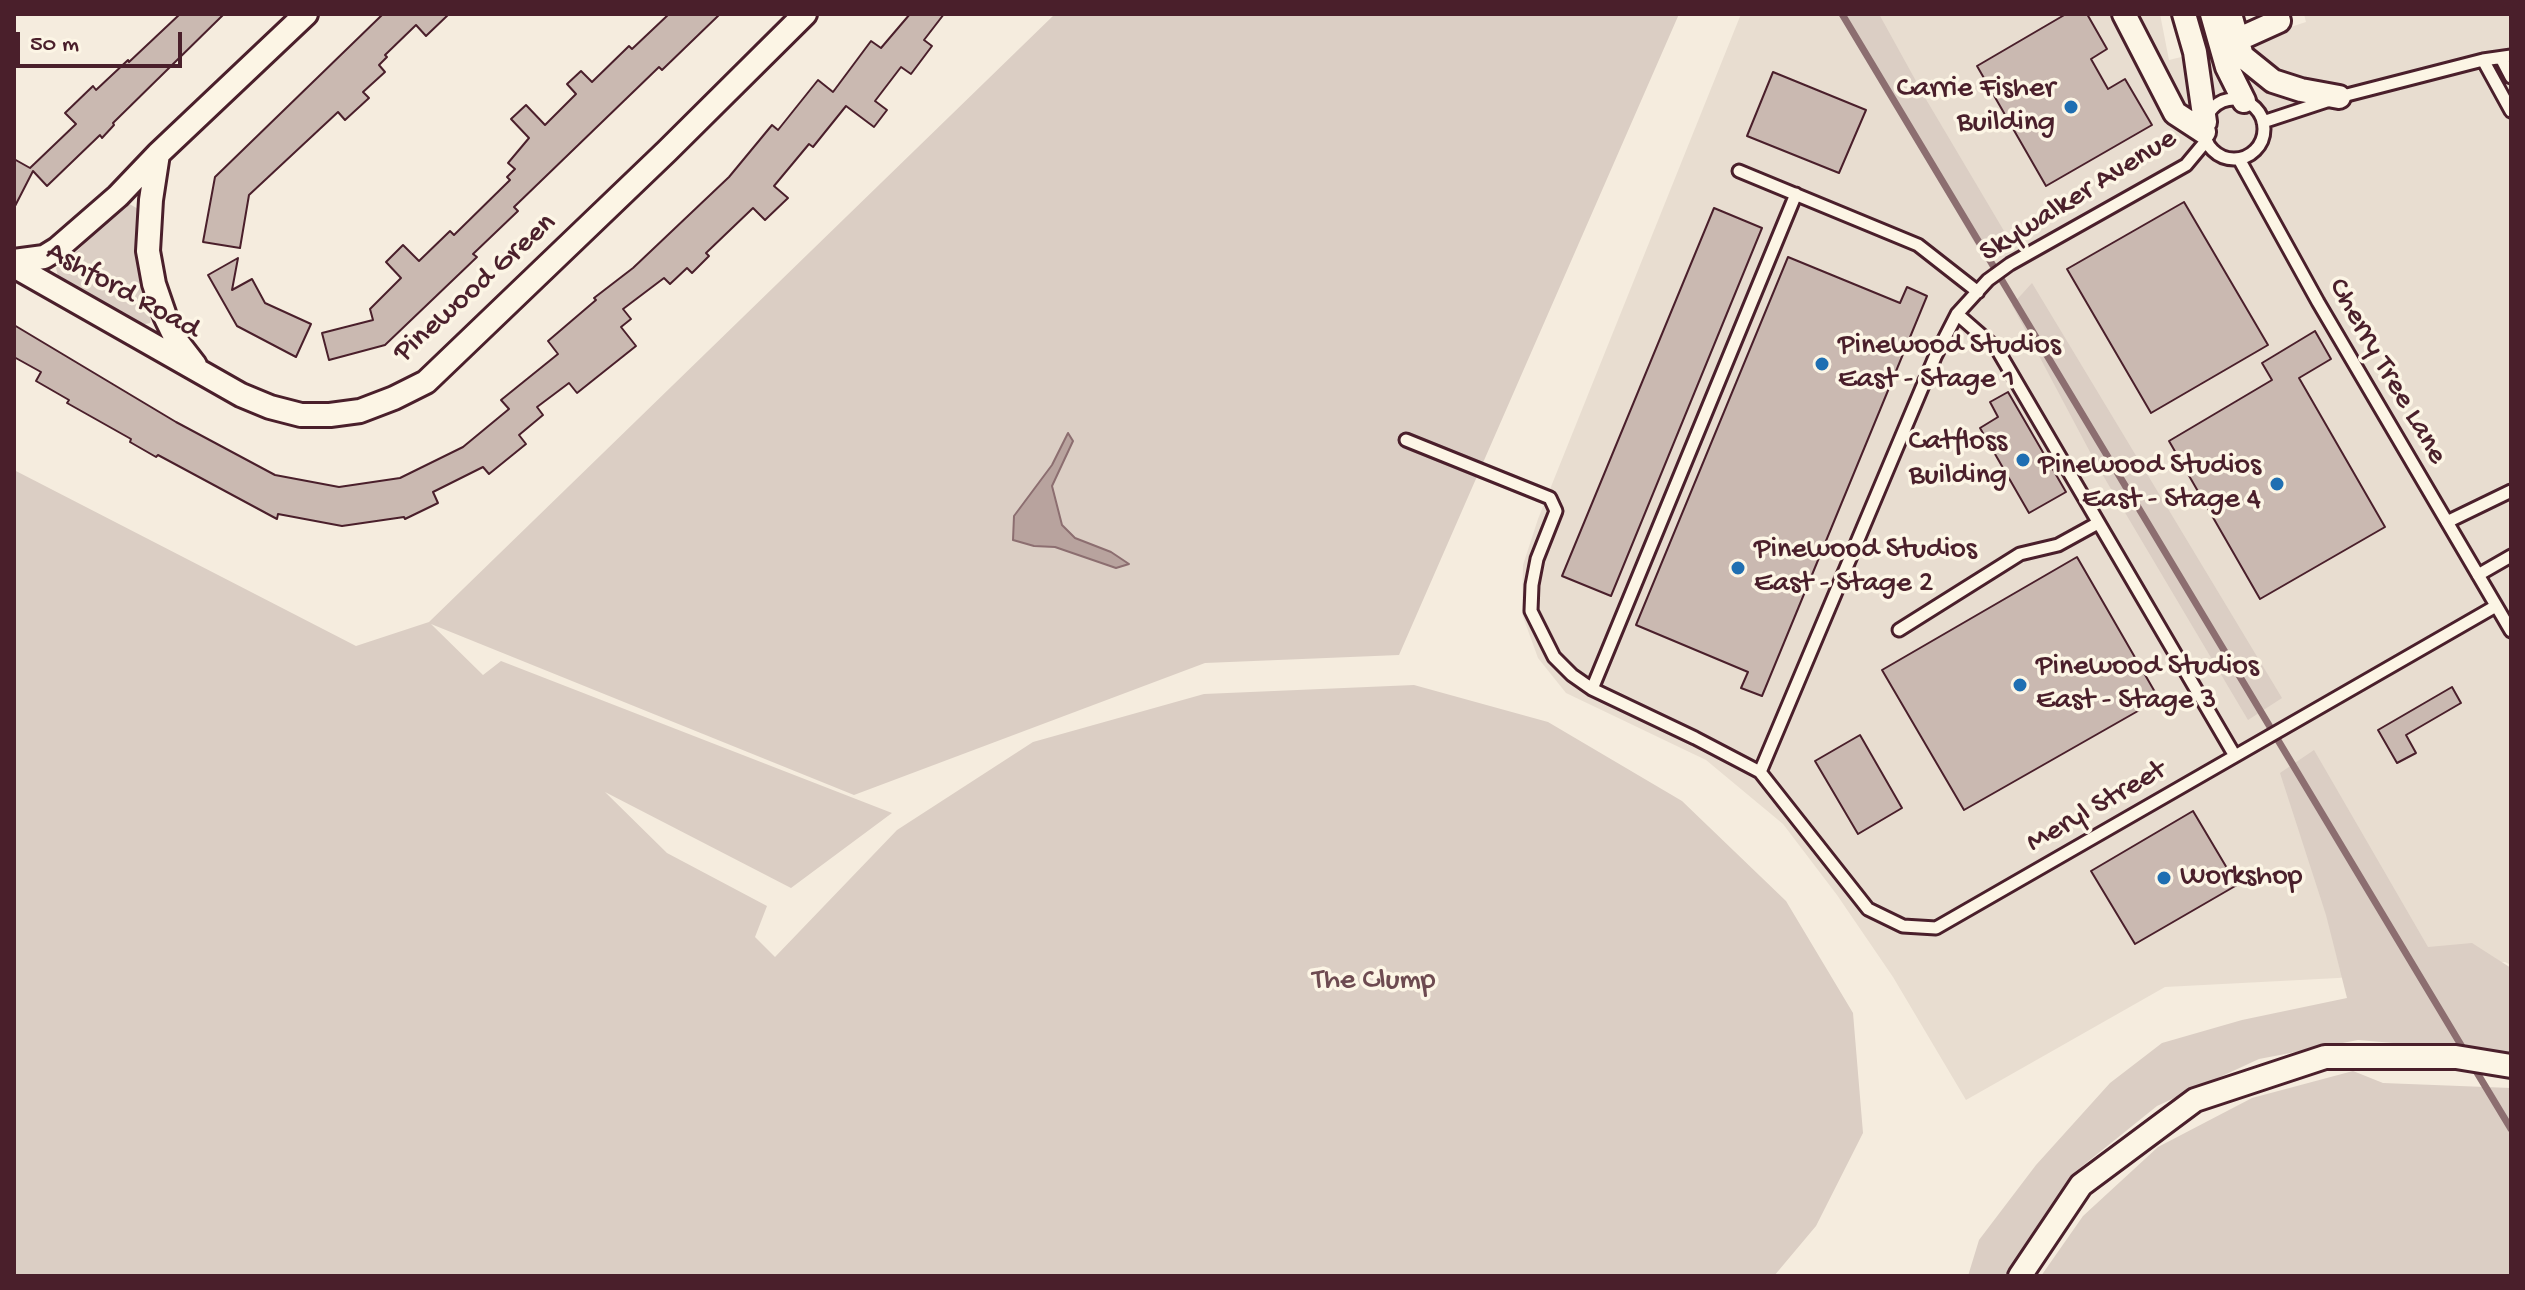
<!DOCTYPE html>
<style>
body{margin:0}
#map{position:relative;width:2525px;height:1290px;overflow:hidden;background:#f5ecde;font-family:"Gochi Hand",sans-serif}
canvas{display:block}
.frame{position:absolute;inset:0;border:16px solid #4a1f2b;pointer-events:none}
.scale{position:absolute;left:16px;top:32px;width:166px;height:36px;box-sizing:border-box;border:4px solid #4a1f2b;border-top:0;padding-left:10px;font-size:24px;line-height:28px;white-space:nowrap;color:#4a1f2b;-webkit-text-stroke:6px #fcf5e5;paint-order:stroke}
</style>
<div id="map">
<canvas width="2525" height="1290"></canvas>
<div class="frame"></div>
<div class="scale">50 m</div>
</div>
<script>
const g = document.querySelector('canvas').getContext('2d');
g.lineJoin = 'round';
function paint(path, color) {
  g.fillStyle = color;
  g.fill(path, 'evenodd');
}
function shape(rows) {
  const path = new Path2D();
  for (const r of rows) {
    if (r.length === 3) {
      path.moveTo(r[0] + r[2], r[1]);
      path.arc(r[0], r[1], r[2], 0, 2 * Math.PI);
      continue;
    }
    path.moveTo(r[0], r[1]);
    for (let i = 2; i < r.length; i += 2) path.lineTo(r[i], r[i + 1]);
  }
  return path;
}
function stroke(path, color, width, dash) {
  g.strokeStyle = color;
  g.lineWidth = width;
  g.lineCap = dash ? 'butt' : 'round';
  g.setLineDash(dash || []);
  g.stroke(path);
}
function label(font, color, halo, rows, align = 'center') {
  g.font = font + ' "Gochi Hand",sans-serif';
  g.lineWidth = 7;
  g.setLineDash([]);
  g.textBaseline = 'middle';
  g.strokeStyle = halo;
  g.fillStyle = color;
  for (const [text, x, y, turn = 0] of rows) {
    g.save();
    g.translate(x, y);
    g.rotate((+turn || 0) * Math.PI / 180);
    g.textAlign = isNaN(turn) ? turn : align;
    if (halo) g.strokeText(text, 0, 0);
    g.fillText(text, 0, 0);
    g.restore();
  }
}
paint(shape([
 [1741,14,2160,14,2169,60,2214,49,2227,67,2251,46,2272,33,2306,22,2304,14,2511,14,2511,965,2505,962,2338,978,2165,987,1966,1100,1893,977,1837,895,1783,824,1706,760,1566,693,1538,658,1522,614,1523,565,1538,519]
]), '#e8ddd0');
paint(shape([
 [1055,14,1679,14,1399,655,1205,663,854,795,431,624,483,675,501,661,892,813,791,888,605,792,667,853,767,906,755,937,775,957,897,830,1033,742,1204,694,1414,685,1548,722,1682,801,1786,901,1853,1013,1863,1133,1816,1226,1774,1276,14,1276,14,470,356,646,429,622],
 [1842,14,1879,14,1927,101,2004,231,1976,245],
 [126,202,140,210,138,253,142,285,152,314,150,323,141,325,58,276,56,268,71,257],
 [2032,283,2282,698,2248,720,2098,467,2012,305],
 [2314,750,2428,947,2472,943,2511,968,2511,1053,2358,1040,2259,1059,2157,1106,2075,1172,2005,1276,1968,1276,1979,1240,2036,1165,2110,1083,2162,1043,2242,1020,2347,998,2326,915,2280,773],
 [2353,1071,2383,1083,2511,1088,2511,1276,2041,1276,2083,1216,2158,1147,2252,1098]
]), '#dbcec4');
const water = shape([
 [1068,433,1073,441,1052,486,1062,525,1075,538,1111,552,1129,564,1116,568,1055,547,1034,546,1013,540,1014,516,1052,465,1068,433]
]);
paint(water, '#b8a39e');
stroke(water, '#8c6e70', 2);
stroke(shape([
 [1842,14,2467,1055],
 [2473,1066,2511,1129]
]), '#8c6e70', 7);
const building = shape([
 [180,14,224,14,113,123,114,125,102,138,100,135,47,186,33,171,14,208,14,159,30,168,76,124,65,113,93,86,96,90,128,60,129,62,180,14],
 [383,14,449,14,426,36,416,25,385,55,387,57,379,65,385,72,363,92,369,98,345,120,338,112,249,195,240,248,203,242,215,177,383,14],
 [669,14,720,14,662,70,659,67,514,207,518,211,473,254,477,257,385,345,329,360,322,333,373,320,370,309,401,278,386,262,403,245,419,261,450,231,454,235,510,180,507,177,515,169,508,163,529,138,511,119,526,105,545,125,576,94,567,84,581,71,592,82,629,46,632,49,669,14],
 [910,14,944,14,924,40,932,46,911,74,901,67,875,101,887,110,874,127,846,106,813,147,809,144,774,186,788,198,765,220,753,208,706,253,709,256,692,273,687,268,670,284,664,278,623,309,631,319,621,327,636,346,577,393,569,383,537,407,543,415,519,435,526,444,489,474,483,467,433,492,438,503,405,519,404,517,342,526,278,514,277,519,158,455,156,457,130,442,131,439,67,403,69,400,36,381,41,372,14,357,14,325,176,422,275,475,339,487,400,478,463,447,509,409,501,400,558,354,548,341,596,300,594,298,633,268,729,177,772,125,778,130,818,80,833,92,871,41,881,48,910,14],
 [2066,14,2087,14,2107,49,2091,59,2108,89,2125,79,2152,125,2046,186,1977,66,2066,14],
 [1773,72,1866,110,1839,173,1747,136,1773,72],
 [2184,202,2268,345,2151,413,2067,269,2184,202],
 [1714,208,1762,228,1611,596,1562,576,1714,208],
 [1788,257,1900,303,1907,287,1927,296,1762,696,1741,688,1748,672,1636,625,1788,257],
 [238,258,232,290,252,279,265,303,311,324,296,357,237,326,208,275,238,258],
 [2315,331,2331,359,2299,378,2385,527,2260,599,2169,441,2272,380,2262,363,2315,331],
 [2008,392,2066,492,2029,513,1980,428,1998,417,1990,402,2008,392],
 [2077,557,2159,699,1964,810,1882,670,2077,557],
 [2452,687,2461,703,2406,735,2416,753,2397,763,2378,730,2452,687],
 [1860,735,1902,808,1858,834,1815,761,1860,735],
 [2193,811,2237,885,2135,944,2091,871,2193,811]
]);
paint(building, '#cab9b1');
stroke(building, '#4a1f2b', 2);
const lane = shape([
 [2501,58,2511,77],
 [2483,60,2511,111],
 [2234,129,30],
 [2263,122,2339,97,2483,60,2511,56],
 [2239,159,2318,302,2511,631],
 [1739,171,1918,245,1978,292],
 [1957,314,1997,349,2235,756],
 [1406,440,1550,498,1556,511,1537,559,1532,585,1531,611,1554,657,1572,675,1592,689,1695,738,1760,772,1868,909,1903,926,1936,928,2496,606],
 [2447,522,2511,491],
 [2478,575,2511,556],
 [1899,630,2020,554,2058,545,2098,523],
 [1592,689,1796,194],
 [1760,772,1935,357,1957,314,1988,280,2010,264,2186,165,2206,141]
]);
const street = shape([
 [2124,14,2175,113,2204,132],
 [2184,14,2195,52,2205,122],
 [2212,14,2227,67,2244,101],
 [2230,14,2242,56,2273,81,2301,90,2339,97],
 [2237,40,2279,21,2277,14],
 [158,154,151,200,148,251,154,284,165,316,178,343,195,365],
 [14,261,44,257,57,249,118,196,158,154,306,14],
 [14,266,241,395,270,407,301,415,330,415,360,411,394,398,426,382,667,151,805,14],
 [2020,1276,2081,1185,2195,1100,2325,1057,2456,1057,2511,1066]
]);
stroke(lane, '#4a1f2b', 17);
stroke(street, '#4a1f2b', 28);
stroke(lane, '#fcf5e5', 11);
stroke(street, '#fcf5e5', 22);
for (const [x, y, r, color] of [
 [2071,107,8,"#1f6fb2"],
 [1822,364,8,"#1f6fb2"],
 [2023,460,8,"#1f6fb2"],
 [2277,484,8,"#1f6fb2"],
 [1738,568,8,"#1f6fb2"],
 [2020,685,8,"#1f6fb2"],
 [2164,878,8,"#1f6fb2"]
]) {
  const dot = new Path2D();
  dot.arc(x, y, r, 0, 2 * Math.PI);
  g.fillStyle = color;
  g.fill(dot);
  stroke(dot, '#fcf5e5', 3);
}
label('30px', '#4a1f2b', '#fcf5e5', [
 ["Carrie Fisher",2055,90,"right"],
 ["Building",2055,124,"right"],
 ["Pinewood Studios",1838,347],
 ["East - Stage 1",1838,381],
 ["Catfloss",2007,443,"right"],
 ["Building",2007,477,"right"],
 ["Pinewood Studios",2261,467,"right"],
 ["East - Stage 4",2261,501,"right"],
 ["Pinewood Studios",1754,551],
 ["East - Stage 2",1754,585],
 ["Pinewood Studios",2036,668],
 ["East - Stage 3",2036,702],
 ["Workshop",2180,878]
], 'left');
label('30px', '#4a1f2b', '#fcf5e5', [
 ["Skywalker Avenue",2079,197,-32],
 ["Pinewood Green",476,289,-42],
 ["Ashford Road",122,292,29],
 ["Cherry Tree Lane",2386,372,60],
 ["Meryl Street",2097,808,-30]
]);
label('30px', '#6e4b51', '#fcf5e5', [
 ["The Clump",1374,982]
]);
</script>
